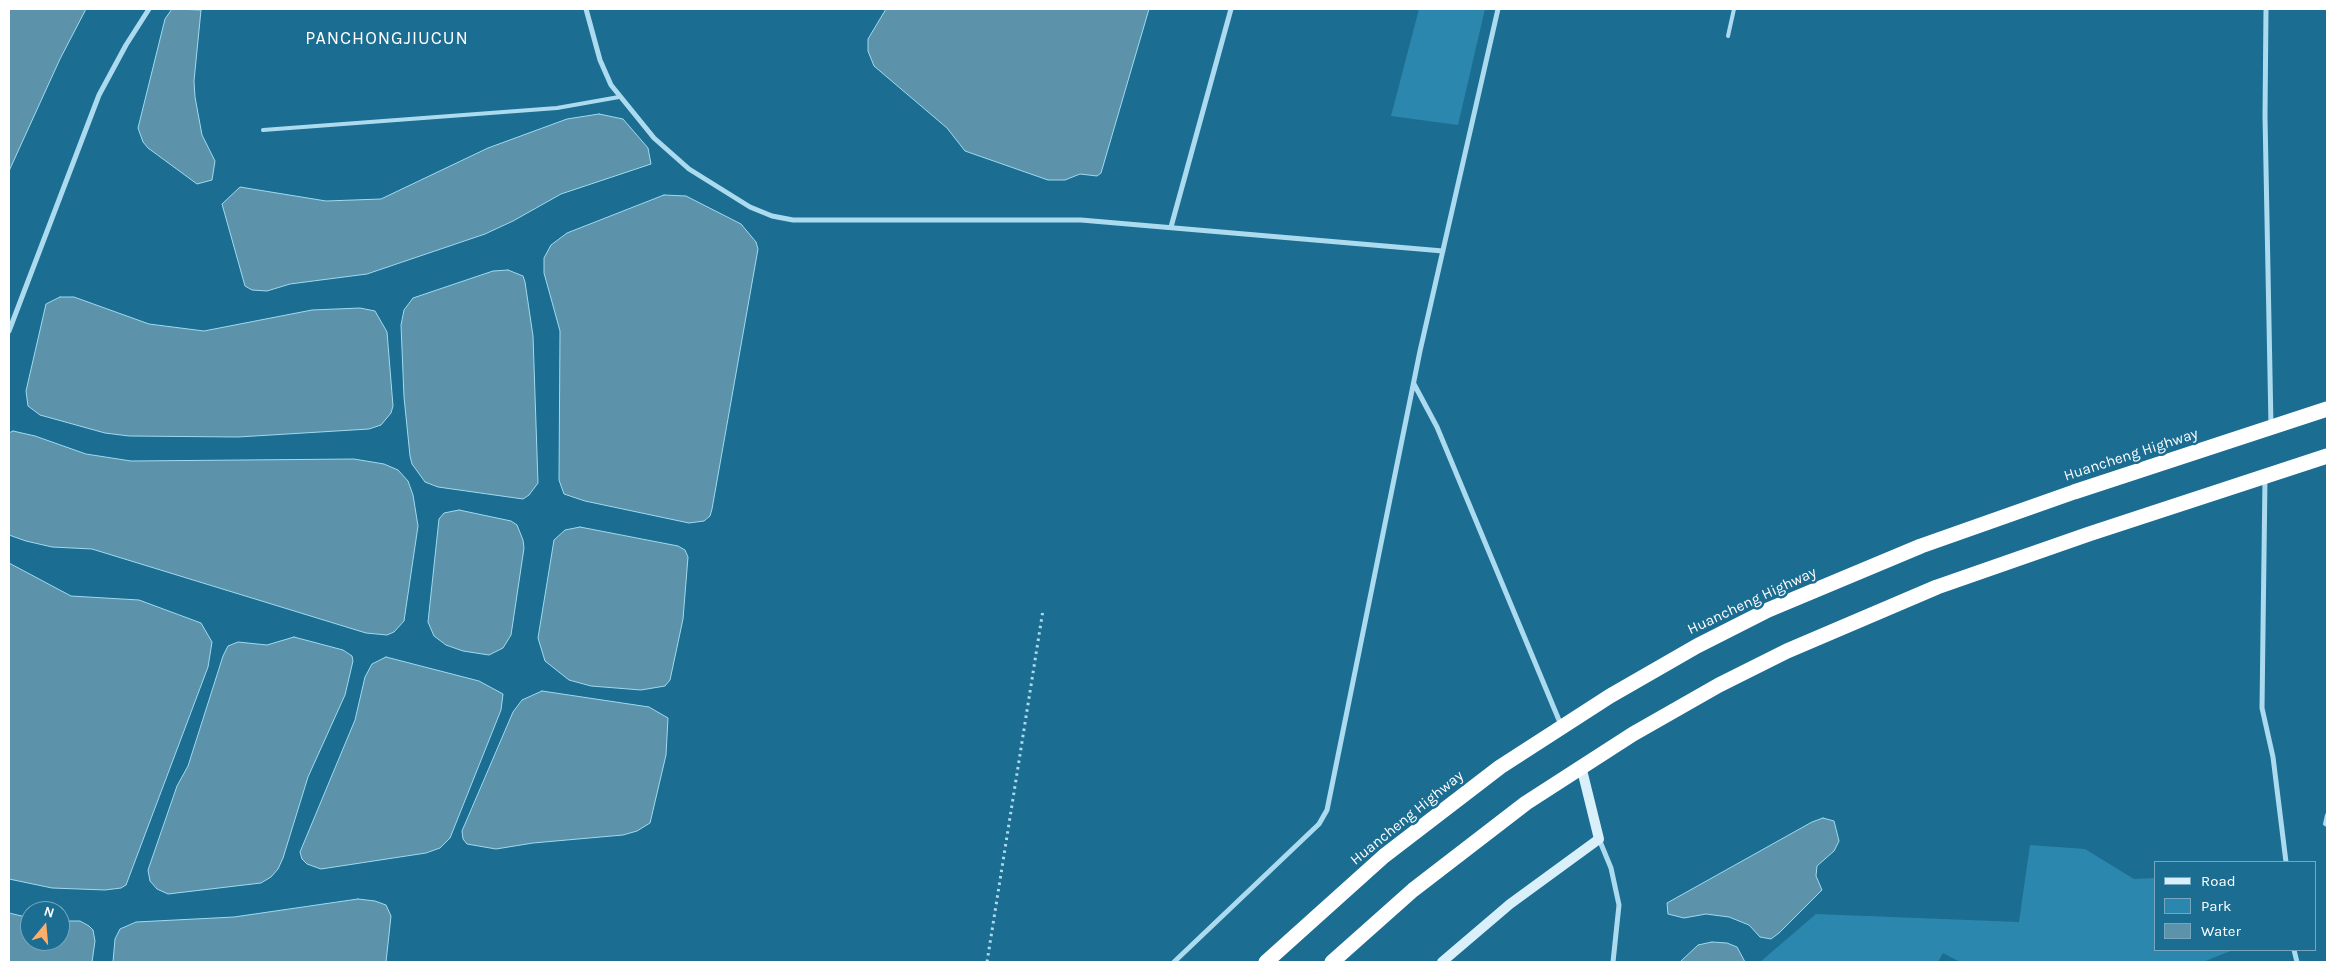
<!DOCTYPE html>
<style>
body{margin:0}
#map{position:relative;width:2336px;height:971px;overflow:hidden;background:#1b6d92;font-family:Karla,sans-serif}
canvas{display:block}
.frame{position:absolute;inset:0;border:10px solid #fff;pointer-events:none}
.legend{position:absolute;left:2154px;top:861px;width:162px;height:90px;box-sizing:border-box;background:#1b6d92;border:1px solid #76a7be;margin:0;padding:6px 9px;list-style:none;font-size:15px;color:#fff}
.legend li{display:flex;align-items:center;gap:10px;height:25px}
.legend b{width:25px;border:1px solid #76a7be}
.north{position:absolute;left:20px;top:901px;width:50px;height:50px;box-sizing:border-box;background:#1b6d92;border:1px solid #76a7be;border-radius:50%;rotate:17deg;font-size:14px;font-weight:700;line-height:20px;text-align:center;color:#fff}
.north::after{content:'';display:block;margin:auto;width:18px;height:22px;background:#ffae69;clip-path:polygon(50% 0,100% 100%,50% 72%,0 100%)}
</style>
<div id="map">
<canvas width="2336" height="971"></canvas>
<div class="frame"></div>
<ul class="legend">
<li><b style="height:6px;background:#d9f0fa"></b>Road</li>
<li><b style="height:14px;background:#2c87ae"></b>Park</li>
<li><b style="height:14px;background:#5c93ab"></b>Water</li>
</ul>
<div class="north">N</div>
</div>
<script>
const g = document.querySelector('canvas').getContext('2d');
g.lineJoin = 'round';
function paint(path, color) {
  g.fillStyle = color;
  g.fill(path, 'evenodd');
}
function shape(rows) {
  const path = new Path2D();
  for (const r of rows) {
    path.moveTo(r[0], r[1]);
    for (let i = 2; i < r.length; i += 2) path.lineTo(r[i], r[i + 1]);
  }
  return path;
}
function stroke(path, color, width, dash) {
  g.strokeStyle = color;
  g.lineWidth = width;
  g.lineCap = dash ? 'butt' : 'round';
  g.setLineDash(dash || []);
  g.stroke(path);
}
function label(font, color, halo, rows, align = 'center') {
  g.font = font + ' Karla,sans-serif';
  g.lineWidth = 5;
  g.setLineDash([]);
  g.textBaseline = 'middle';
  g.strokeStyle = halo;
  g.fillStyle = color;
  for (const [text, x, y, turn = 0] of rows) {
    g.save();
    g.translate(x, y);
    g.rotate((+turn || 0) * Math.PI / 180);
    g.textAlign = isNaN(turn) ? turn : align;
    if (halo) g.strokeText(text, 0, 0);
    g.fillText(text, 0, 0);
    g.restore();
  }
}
paint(shape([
 [1419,9,1485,9,1458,125,1391,116],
 [2030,845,2085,849,2134,879,2155,878,2155,950,2233,950,2203,962,1960,962,1943,953,1938,962,1760,962,1816,914,2019,922]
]), '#2c87ae');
const water = shape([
 [9,9,86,9,60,59,9,171,9,9],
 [172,9,201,10,194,81,195,97,202,135,215,161,212,180,197,184,148,148,143,142,138,128,165,19,172,9],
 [886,9,1149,9,1101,173,1097,176,1080,174,1065,180,1048,180,965,151,947,128,874,66,868,51,868,39,886,9],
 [599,114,623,119,648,148,651,164,561,194,513,221,485,234,367,274,290,284,267,291,252,290,245,286,222,204,240,187,326,201,381,199,488,148,567,119,599,114],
 [664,195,686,196,741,224,756,242,758,249,712,509,710,516,704,521,689,523,585,501,564,494,559,480,560,331,544,273,544,258,551,245,567,233,664,195],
 [508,270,523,276,525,282,533,336,538,483,529,495,523,499,438,487,425,482,412,464,410,456,404,397,401,325,404,310,413,298,493,271,508,270],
 [60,297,74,297,149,324,204,331,312,310,360,308,375,311,387,332,393,406,391,413,381,425,369,429,238,437,129,436,105,433,40,415,28,406,26,391,46,304,60,297],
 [13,431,35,436,86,454,131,461,354,459,384,464,398,470,408,481,413,495,418,526,404,621,394,632,387,635,366,633,92,549,52,547,26,541,9,535,9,433,13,431],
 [459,510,511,521,517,525,523,540,524,548,511,635,503,648,489,655,463,651,446,645,434,636,428,622,439,519,444,513,459,510],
 [580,527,678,546,685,550,688,557,683,619,670,680,665,686,641,690,591,686,569,680,545,661,538,638,554,540,565,530,580,527],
 [9,563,71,596,139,600,201,623,212,642,208,667,126,885,121,888,105,890,52,888,9,879,9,563],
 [294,637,343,650,352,656,353,661,345,695,308,777,283,858,278,869,271,877,261,883,168,894,157,889,150,881,148,870,177,786,188,766,223,656,228,646,238,642,267,645,294,637],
 [386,657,479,681,503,694,501,710,450,838,440,848,426,853,321,869,307,864,302,859,300,852,355,720,365,677,372,664,386,657],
 [542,691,649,707,668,718,666,755,650,823,637,831,623,835,533,843,496,849,467,844,463,839,462,831,513,712,522,700,542,691],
 [1823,818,1834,821,1839,841,1834,851,1817,866,1816,876,1822,890,1779,933,1771,939,1760,937,1749,925,1729,917,1706,914,1684,918,1668,914,1667,903,1812,822,1823,818],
 [358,899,375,901,386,905,391,916,386,962,113,962,115,939,120,929,136,922,234,917,358,899],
 [9,913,30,918,30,941,60,941,60,921,80,921,89,926,93,930,95,941,92,962,9,962,9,913],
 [1712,942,1727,943,1737,947,1745,962,1680,962,1698,945,1712,942]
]);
paint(water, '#5c93ab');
stroke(water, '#9fdaf0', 1);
stroke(shape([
 [987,962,1043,610]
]), '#acdbef', 3, [2.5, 4]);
stroke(shape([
 [1728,36,1734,9],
 [263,130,557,108,619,97],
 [2327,815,2325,824,2327,825]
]), '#acdbef', 4);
stroke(shape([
 [586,9,600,60,611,85,654,138,689,169,750,207,772,216,793,220,1081,220,1443,251],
 [2266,9,2265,116,2271,426],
 [1171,227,1231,9],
 [9,331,99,95,126,45,149,9],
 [1414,384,1437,427,1561,725],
 [2265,479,2262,708,2273,757,2286,862],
 [1599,839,1611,868,1619,905,1613,962],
 [2294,950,2297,962],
 [1174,962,1319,824,1327,810,1420,351,1498,9]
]), '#acdbef', 5);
stroke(shape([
 [1442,962,1510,904,1599,839,1581,766]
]), '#d9f0fa', 10);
stroke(shape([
 [1266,962,1384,856,1500,767,1610,696,1697,646,1768,610,1921,546,2074,492,2327,409],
 [1332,962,1413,890,1526,803,1633,734,1719,685,1787,651,1937,587,2089,534,2327,456]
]), '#fff', 15);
label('15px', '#fff', '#1b6d92', [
 ["Huancheng Highway",2131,455,-18],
 ["Huancheng Highway",1752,601,-25],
 ["Huancheng Highway",1407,818,-39]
]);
g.letterSpacing = '1px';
label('18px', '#fff', '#1b6d92', [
 ["PANCHONGJIUCUN",387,39]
]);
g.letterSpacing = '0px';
</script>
